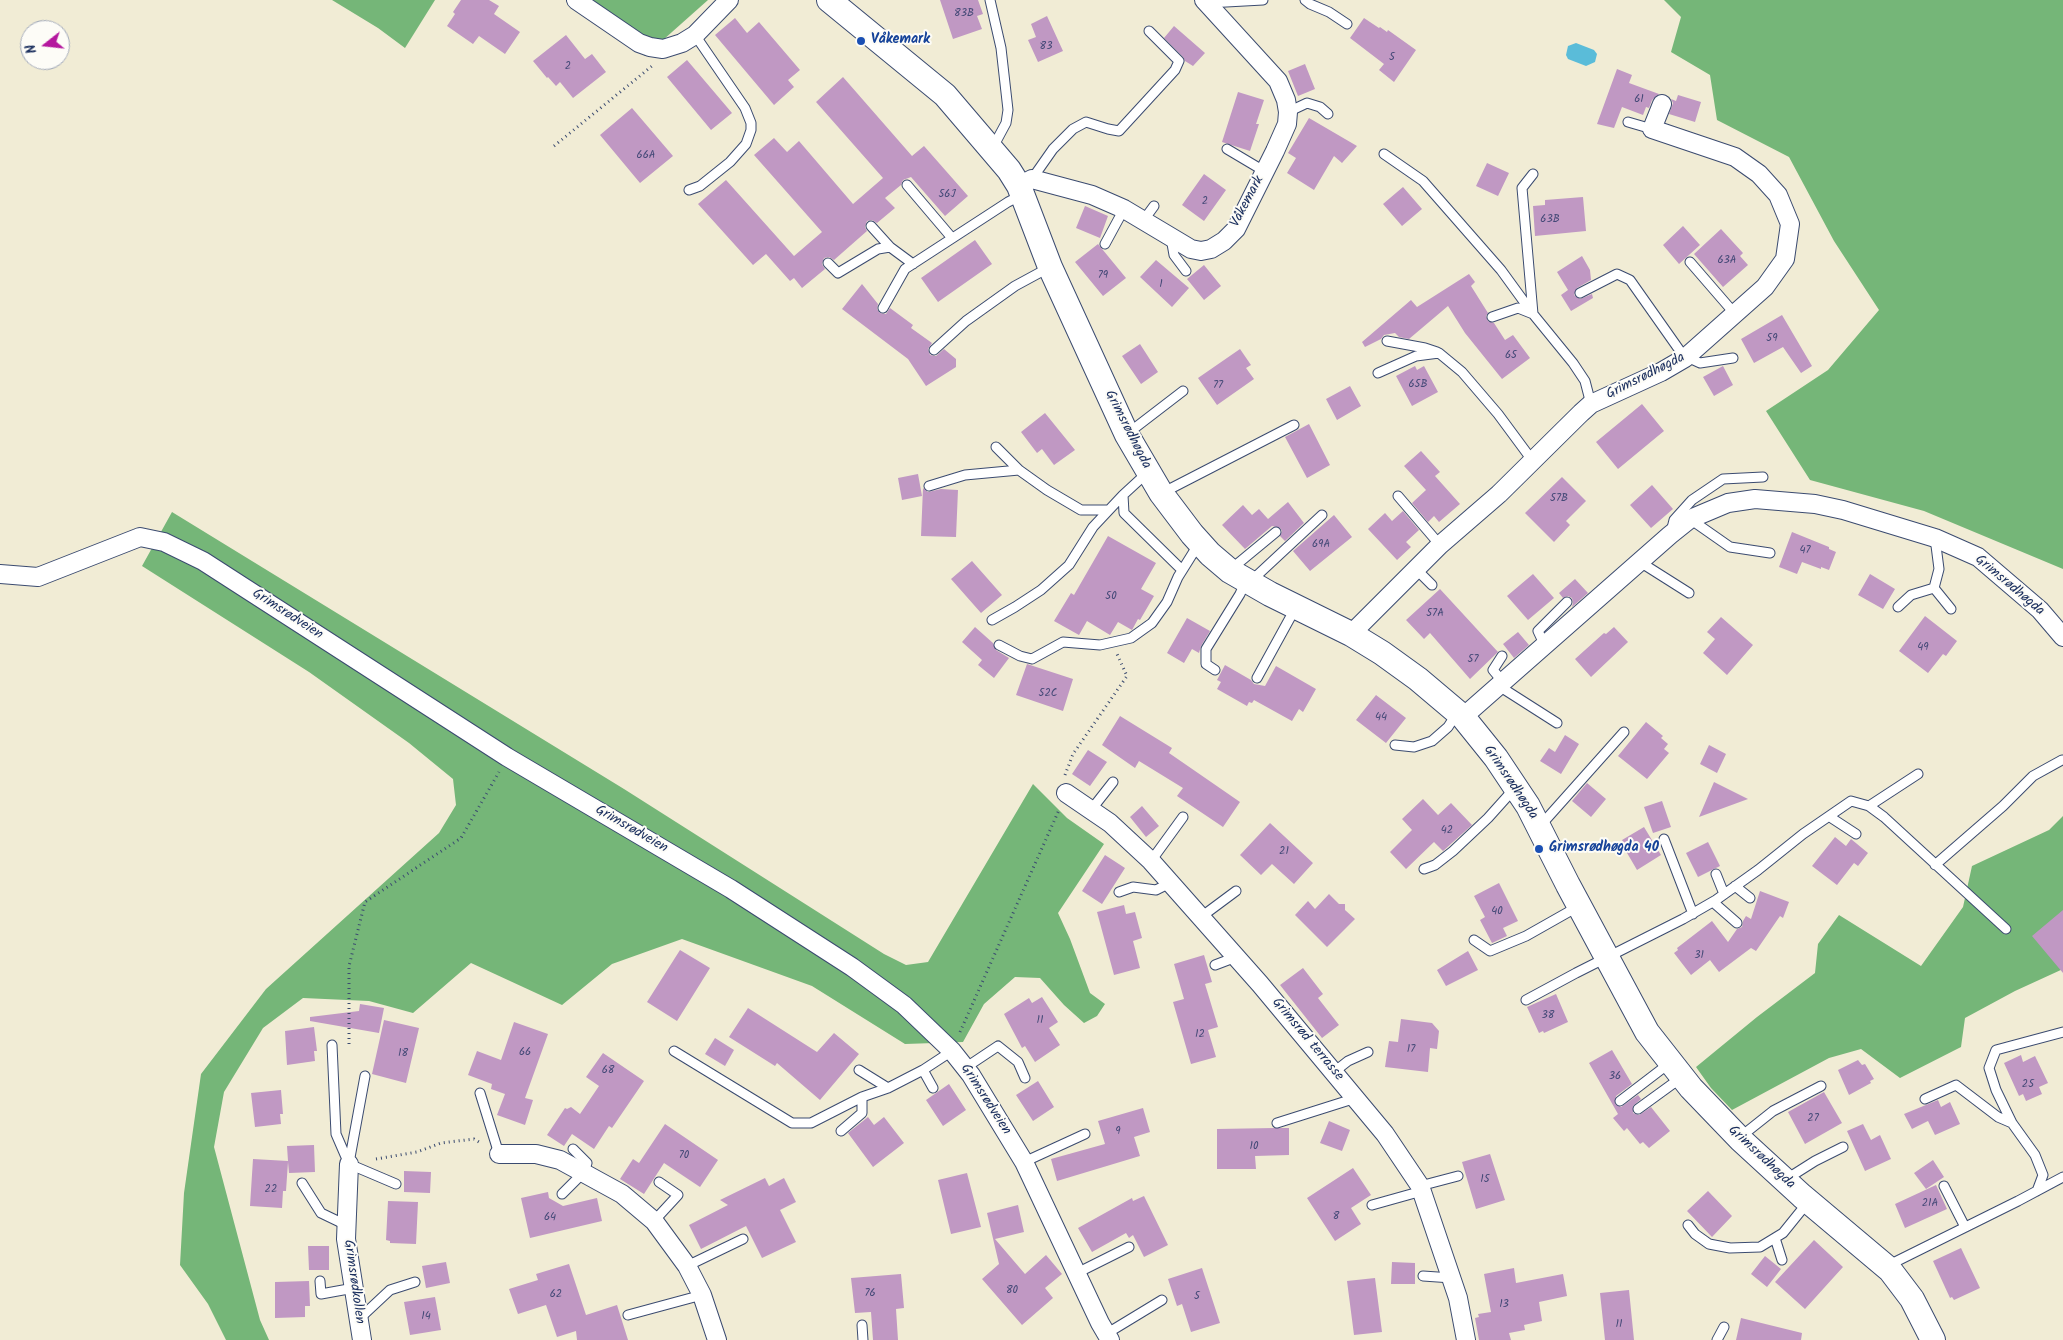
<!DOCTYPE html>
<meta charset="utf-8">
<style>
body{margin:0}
#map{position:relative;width:2063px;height:1340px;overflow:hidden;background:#f1ecd5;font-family:Kalam,sans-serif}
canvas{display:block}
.north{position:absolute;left:20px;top:20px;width:50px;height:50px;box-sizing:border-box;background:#fdfcf7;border:1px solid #a3aaba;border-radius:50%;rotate:254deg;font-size:14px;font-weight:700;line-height:20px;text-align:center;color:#1b2f5e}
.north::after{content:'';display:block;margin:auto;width:18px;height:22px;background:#b5179e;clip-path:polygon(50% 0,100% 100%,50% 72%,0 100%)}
</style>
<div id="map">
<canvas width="2063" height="1340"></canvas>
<div class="north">N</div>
</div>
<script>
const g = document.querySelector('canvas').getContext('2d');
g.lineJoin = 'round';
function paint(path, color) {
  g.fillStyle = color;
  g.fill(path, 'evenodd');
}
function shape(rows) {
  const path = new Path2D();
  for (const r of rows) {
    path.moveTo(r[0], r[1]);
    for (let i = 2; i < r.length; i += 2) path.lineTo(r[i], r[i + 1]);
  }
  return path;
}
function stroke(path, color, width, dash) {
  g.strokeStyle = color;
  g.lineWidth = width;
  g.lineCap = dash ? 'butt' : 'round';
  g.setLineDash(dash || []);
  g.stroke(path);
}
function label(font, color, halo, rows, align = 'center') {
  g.font = font + ' Kalam,sans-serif';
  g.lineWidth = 4;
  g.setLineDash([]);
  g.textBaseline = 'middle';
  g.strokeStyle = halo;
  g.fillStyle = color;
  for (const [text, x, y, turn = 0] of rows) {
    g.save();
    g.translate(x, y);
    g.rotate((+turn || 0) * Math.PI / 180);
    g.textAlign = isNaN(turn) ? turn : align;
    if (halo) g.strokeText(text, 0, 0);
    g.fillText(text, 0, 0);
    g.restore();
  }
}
paint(shape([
 [332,0,435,0,405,48,378,28],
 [566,0,708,0,645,56],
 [1664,0,2063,0,2063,569,1924,511,1810,480,1766,411,1828,370,1879,310,1834,241,1789,157,1717,120,1710,75,1671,52,1681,17],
 [172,512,624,789,884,954,906,965,928,962,1033,784,1067,818,1104,844,1058,913,1070,939,1090,993,1105,1004,1097,1016,1084,1023,1064,1005,1040,978,1015,977,984,1004,963,1042,905,1044,812,986,682,939,612,964,562,1005,471,963,413,1013,369,1001,303,998,263,1028,224,1092,214,1147,260,1320,269,1340,226,1340,208,1304,180,1265,184,1193,201,1074,266,989,439,833,456,805,453,779,409,743,309,672,142,566],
 [2063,816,2063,969,2015,991,1965,1018,1961,1047,1900,1078,1861,1049,1829,1058,1732,1110,1711,1088,1696,1067,1757,1017,1815,973,1818,944,1839,915,1921,966,1963,907,1972,866,2049,830]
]), '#75b678');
paint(shape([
 [1576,43,1594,50,1597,54,1595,62,1586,66,1568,59,1566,55,1568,46]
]), '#5abcd9');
paint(shape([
 [461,0,489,0,499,6,494,14,520,32,505,54,479,36,473,44,447,26,455,14,453,12],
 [940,0,978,0,983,14,977,16,982,29,953,39],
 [1047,16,1063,51,1038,62,1028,40,1036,37,1031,24],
 [735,18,747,33,759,22,800,70,788,80,794,87,774,105,715,35],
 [1364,18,1379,28,1380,27,1387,32,1388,30,1416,50,1394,82,1379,70,1384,64,1350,38],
 [1174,26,1205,53,1193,66,1185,61,1183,57,1164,38],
 [566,35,585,59,592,54,606,72,573,98,560,82,556,86,548,77,547,78,533,61],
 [687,60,732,113,711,130,667,77],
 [1305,64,1315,89,1298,96,1288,71],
 [1617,69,1632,75,1629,83,1659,94,1652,100,1649,108,1646,107,1643,115,1622,107,1614,128,1597,124],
 [843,77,912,156,924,146,968,196,945,216,911,177,903,180,901,185,885,198,895,208,877,223,872,220,867,221,865,227,867,231,834,260,829,257,824,258,822,264,825,269,802,288,794,278,790,281,766,254,753,265,698,204,726,180,794,256,822,232,754,155,774,138,787,152,799,141,853,204,883,178,816,102],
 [1238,92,1264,100,1256,124,1259,124,1250,151,1222,142],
 [1678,95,1701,102,1695,122,1669,114,1673,103,1671,99,1676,101],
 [632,108,673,156,640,183,600,135],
 [1309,118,1357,146,1342,163,1334,156,1314,190,1287,173,1296,158,1288,153],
 [1487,163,1509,173,1498,196,1476,186],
 [1204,174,1226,190,1204,221,1182,205],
 [1403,187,1422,209,1402,226,1383,204],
 [1583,197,1586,231,1535,236,1533,206,1545,205,1545,200],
 [1085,206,1108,216,1100,238,1076,228],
 [1683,226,1700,245,1679,264,1663,245],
 [1721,229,1743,253,1740,256,1748,265,1723,287,1694,254],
 [975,240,992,264,938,302,921,278],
 [1098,244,1126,278,1103,296,1075,262],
 [1582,256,1590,270,1591,280,1577,288,1574,295,1580,299,1592,294,1593,298,1571,311,1561,295,1568,290,1557,272],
 [1156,260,1189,288,1172,307,1140,277],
 [1204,265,1221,286,1204,300,1187,279],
 [1469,274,1475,282,1471,286,1488,313,1486,316,1488,321,1494,323,1505,340,1513,335,1530,358,1502,379,1465,333,1448,306,1409,339,1399,337,1395,333,1384,335,1381,339,1365,347,1362,342,1411,300,1417,307],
 [862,284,878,304,877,309,880,313,886,314,890,308,913,325,911,328,932,343,928,349,930,355,936,356,944,349,956,359,956,367,926,386,908,359,842,309],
 [1782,315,1812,366,1801,373,1783,347,1754,363,1741,339],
 [1140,344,1158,372,1141,384,1122,356],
 [1240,349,1251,365,1246,368,1254,379,1217,405,1198,378],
 [1415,366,1417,370,1424,366,1438,392,1412,406,1396,376],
 [1723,366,1733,385,1714,396,1703,377],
 [1350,386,1361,406,1337,420,1326,399],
 [1642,404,1664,431,1618,469,1596,442],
 [1045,413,1075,450,1054,465,1042,449,1037,453,1021,432],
 [1309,424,1330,465,1307,478,1285,437],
 [1421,451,1440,472,1435,476,1460,504,1439,522,1434,516,1428,522,1412,503,1426,490,1404,466],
 [918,474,922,496,902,500,898,478],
 [1562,477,1586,501,1566,521,1570,525,1554,542,1525,513],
 [1652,485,1673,509,1651,528,1630,505],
 [923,488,928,492,941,489,958,490,956,537,921,536],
 [1288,502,1304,523,1285,541,1280,536,1282,531,1280,528,1272,526,1245,549,1222,525,1243,505,1252,515,1259,509,1268,519],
 [1403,511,1419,530,1406,542,1411,547,1397,560,1368,529,1385,513,1392,521],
 [1334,515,1352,537,1310,571,1293,551],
 [1792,532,1829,547,1829,549,1836,552,1829,570,1821,567,1821,569,1802,562,1797,574,1779,567],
 [1108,536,1156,563,1141,589,1154,596,1140,620,1138,619,1132,630,1118,622,1110,635,1087,621,1079,635,1054,621,1071,593,1074,595],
 [972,561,1002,595,981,613,951,579],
 [1533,574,1554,598,1528,620,1507,596],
 [1870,574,1895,589,1883,609,1858,595],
 [1575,579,1588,593,1572,607,1573,603,1572,598,1568,596,1563,598,1559,593],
 [1440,589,1498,652,1470,679,1430,633,1424,639,1406,620],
 [1925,616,1957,641,1946,656,1943,654,1928,673,1899,651],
 [1721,617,1753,645,1727,675,1703,653,1715,639,1707,632],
 [1187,618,1210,631,1201,646,1199,653,1192,649,1184,663,1167,653],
 [975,627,993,643,996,650,1009,658,994,678,978,665,982,660,962,642],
 [1614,627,1628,642,1591,677,1575,659,1604,633,1606,634],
 [1518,632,1529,645,1514,658,1503,644],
 [1027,664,1073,679,1063,711,1016,695],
 [1225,665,1251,680,1254,684,1265,686,1276,666,1316,689,1303,712,1299,709,1292,721,1254,700,1252,703,1249,702,1247,706,1217,689,1221,682,1217,680],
 [1376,695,1406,718,1386,743,1356,720],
 [1120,716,1172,748,1169,753,1240,802,1223,827,1177,796,1183,788,1139,761,1135,768,1102,745],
 [1646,722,1663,736,1661,738,1668,744,1664,749,1669,753,1647,779,1618,756],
 [1565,735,1579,744,1561,774,1540,761,1549,748,1555,752],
 [1709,745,1726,754,1717,773,1700,764],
 [1088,750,1107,762,1090,786,1072,774],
 [1714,782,1748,799,1699,817],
 [1587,783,1606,799,1591,817,1572,801],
 [1423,799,1438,815,1451,803,1472,825,1443,851,1434,842,1406,869,1390,852,1412,830,1402,819],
 [1662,801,1671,827,1653,833,1644,807],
 [1142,806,1159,826,1146,837,1130,817],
 [1270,823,1313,863,1294,884,1272,864,1261,875,1240,855],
 [1644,827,1661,855,1637,870,1623,846,1625,845,1622,840],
 [1835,837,1846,846,1851,839,1868,853,1858,866,1854,863,1837,885,1812,866],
 [1708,842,1720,866,1698,877,1686,853],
 [1105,855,1125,868,1102,904,1082,891],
 [1499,883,1518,921,1503,928,1507,936,1492,943,1480,920,1485,917,1474,896],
 [1760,891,1789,902,1783,918,1780,916,1756,951,1751,948,1719,972,1710,960,1691,975,1674,953,1678,950,1677,948,1712,921,1728,942,1737,929,1742,927,1743,921,1746,916,1751,919],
 [1329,894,1339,904,1345,904,1345,910,1355,919,1327,947,1295,915,1308,901,1315,909],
 [1124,905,1126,914,1135,912,1142,938,1133,941,1140,968,1114,975,1097,912],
 [2063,910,2063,973,2032,936],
 [680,950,710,968,677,1021,647,1002],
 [1468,951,1478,970,1446,986,1437,970],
 [1204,955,1212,982,1205,984,1218,1027,1208,1030,1216,1057,1191,1064,1173,1002,1184,999,1174,964],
 [1303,968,1323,994,1318,998,1339,1025,1322,1038,1280,985],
 [1556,994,1568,1022,1544,1033,1543,1031,1539,1033,1527,1007],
 [1042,997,1058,1022,1049,1028,1060,1045,1035,1062,1025,1046,1022,1048,1004,1014,1029,998,1032,1003],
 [360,1004,384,1008,379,1033,310,1021,310,1017,359,1011],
 [748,1008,817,1052,834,1033,859,1054,820,1100,777,1063,775,1066,729,1037],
 [1401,1019,1432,1023,1439,1031,1437,1049,1430,1048,1428,1072,1385,1067,1389,1041,1398,1042],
 [384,1020,419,1028,406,1083,372,1074],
 [514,1022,548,1034,525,1098,533,1100,525,1125,497,1115,505,1094,491,1089,492,1084,468,1075,477,1051,501,1060],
 [314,1027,317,1051,314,1051,315,1061,287,1065,285,1031],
 [715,1038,734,1050,725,1066,705,1054],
 [1612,1050,1632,1084,1616,1096,1615,1104,1621,1107,1638,1095,1641,1099,1633,1106,1633,1113,1639,1115,1651,1107,1670,1131,1649,1148,1643,1142,1640,1144,1627,1128,1624,1131,1613,1118,1618,1114,1589,1063],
 [603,1053,644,1081,612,1128,609,1126,594,1149,572,1134,564,1146,547,1135,565,1108,567,1109,571,1107,580,1114,599,1086,586,1077],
 [2021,1055,2023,1062,2035,1056,2048,1083,2039,1087,2042,1094,2026,1101,2023,1094,2019,1096,2004,1063],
 [1858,1060,1862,1065,1865,1064,1874,1079,1870,1081,1871,1083,1849,1095,1838,1070],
 [1038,1081,1054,1107,1033,1121,1016,1095],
 [949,1084,966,1110,943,1126,926,1100],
 [281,1090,283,1114,280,1114,281,1124,255,1127,251,1093],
 [1824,1092,1842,1123,1805,1144,1788,1112],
 [1938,1100,1941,1107,1950,1102,1960,1124,1935,1135,1928,1121,1912,1129,1904,1114],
 [1143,1108,1150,1132,1134,1137,1140,1156,1057,1181,1051,1159,1105,1144,1098,1121],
 [868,1117,874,1125,884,1117,904,1143,873,1167,848,1133],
 [1329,1121,1350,1130,1342,1151,1320,1143],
 [665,1124,718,1160,700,1187,664,1163,644,1194,620,1179,633,1159,639,1163],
 [1863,1124,1871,1140,1880,1135,1891,1159,1865,1171,1847,1131],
 [1274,1128,1289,1128,1289,1155,1255,1156,1256,1169,1217,1169,1217,1129],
 [314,1145,315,1172,289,1173,288,1162,286,1191,283,1191,282,1208,250,1206,253,1159,288,1161,287,1146],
 [1490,1154,1505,1200,1476,1209,1462,1162],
 [1933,1160,1944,1177,1926,1189,1914,1173],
 [1353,1168,1371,1195,1351,1208,1361,1224,1335,1241,1307,1198],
 [404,1171,431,1172,430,1193,404,1192],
 [967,1173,981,1227,951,1234,938,1180],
 [765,1178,769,1186,784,1178,796,1202,780,1210,796,1242,762,1258,746,1226,701,1249,689,1225,728,1205,720,1200],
 [1936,1185,1947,1209,1905,1228,1895,1204],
 [1708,1191,1732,1216,1712,1237,1687,1211],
 [548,1192,549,1198,563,1206,597,1198,602,1221,530,1238,521,1198],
 [1144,1196,1168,1245,1144,1257,1133,1235,1129,1238,1126,1233,1092,1252,1078,1228,1132,1198,1133,1201],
 [388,1201,418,1202,416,1244,390,1243,390,1241,386,1240],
 [1018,1205,1024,1232,995,1239,1025,1274,1046,1255,1062,1274,1045,1288,1053,1298,1022,1325,982,1279,999,1264,987,1213],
 [1814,1240,1843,1267,1805,1309,1775,1282],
 [308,1246,329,1246,329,1270,309,1270],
 [1961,1248,1980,1288,1954,1300,1952,1297,1950,1298,1933,1261],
 [1765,1256,1781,1269,1767,1287,1751,1274],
 [446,1262,450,1283,426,1288,422,1266],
 [1392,1262,1415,1263,1415,1284,1391,1284],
 [569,1264,586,1315,617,1305,628,1340,577,1340,576,1331,557,1337,546,1305,518,1314,509,1289,538,1280,536,1274],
 [1202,1268,1220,1323,1191,1332,1182,1304,1177,1306,1168,1279],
 [1514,1268,1516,1283,1563,1274,1567,1296,1539,1302,1542,1321,1524,1325,1525,1330,1509,1333,1511,1340,1479,1340,1475,1318,1479,1317,1478,1314,1491,1312,1484,1274],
 [901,1274,904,1308,896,1309,898,1340,873,1340,871,1312,855,1313,851,1278],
 [1375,1278,1382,1332,1354,1335,1347,1281],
 [309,1281,310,1306,305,1306,305,1317,275,1318,275,1282],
 [1629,1290,1634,1340,1605,1340,1600,1293],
 [435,1297,441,1330,410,1335,404,1302],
 [1741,1318,1802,1333,1801,1340,1736,1340]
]), '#c098c3');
const service = shape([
 [990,0,1001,48,1008,110,1006,123,992,149],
 [1305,0,1310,4,1329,12,1347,24],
 [1208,3,1263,0],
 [1288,112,1307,103,1320,107,1328,114],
 [1628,122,1652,129],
 [1227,149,1264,171],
 [1384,154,1423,181,1501,270,1533,314,1522,188,1533,174],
 [1032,179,1053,149,1073,129,1086,122,1108,129,1119,131,1175,70,1179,61,1149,31],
 [907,185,952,238],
 [689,190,700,186,730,162,746,144,751,130,751,123,745,108,695,35],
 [1143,221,1154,206],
 [871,226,890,247],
 [1171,238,1174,255,1186,271],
 [1105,244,1124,209],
 [1690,262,1735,314],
 [828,263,838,273,878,249,890,247,913,264],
 [1580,293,1617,274,1630,280,1685,358],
 [883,308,905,269,1008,202,1022,195],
 [1492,317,1518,308,1533,314,1573,363,1585,381,1591,404],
 [1387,341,1425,348,1437,352],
 [934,350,966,321,1015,286,1050,267],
 [1687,357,1700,363,1733,358],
 [1378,373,1416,356,1439,353,1462,372,1498,414,1532,460],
 [1127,434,1183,391],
 [996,447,1019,470],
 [1148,472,1123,495,1124,513,1182,570],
 [929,486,965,475,1019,470,1047,490,1081,510,1108,510],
 [1162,493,1294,425],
 [1398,496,1440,545],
 [1690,519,1730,547,1770,553],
 [1671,532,1674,520,1692,500,1723,479,1763,477],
 [1640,562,1689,593],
 [1416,569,1432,585],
 [1230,570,1276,532],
 [1250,582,1322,515],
 [1934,588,1951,609],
 [1898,607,1911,595,1934,588,1939,569,1935,538],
 [992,620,1015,607,1041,590,1069,565,1093,527,1123,495],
 [999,645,1020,656,1032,659,1063,642,1100,645,1131,638,1152,623,1167,602,1178,577,1198,545],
 [1545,646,1538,631,1567,602],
 [1502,656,1493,670,1503,682],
 [1215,670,1206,664,1206,649,1240,594,1246,580],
 [1257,678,1296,607],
 [1499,686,1557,723],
 [1395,745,1414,747,1432,741,1448,727,1457,713],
 [1869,806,1918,774],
 [1091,810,1113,782],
 [1830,817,1856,834],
 [1541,825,1624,732],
 [1664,839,1693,914],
 [1151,861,1183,817],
 [1935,865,2003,806,2033,776,2062,760],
 [1424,869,1435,865,1453,851,1488,818,1514,789],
 [1716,874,1724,894],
 [1735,886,1750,898],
 [1119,892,1133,887,1156,890,1170,883],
 [1713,902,1737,923],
 [1201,917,1236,891],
 [1474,940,1490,951,1526,936,1579,906],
 [1215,965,1236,957],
 [1526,1000,1576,973,1683,919,1716,900,1758,870,1803,834,1851,801,1869,806,1884,817,2006,929],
 [332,1045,336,1134,349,1164,396,1184],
 [674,1051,792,1123,811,1123,862,1097,888,1088,923,1070,952,1051],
 [965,1068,998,1046,1018,1062,1025,1078],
 [859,1070,888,1088],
 [923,1070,933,1088],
 [1334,1072,1348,1061,1368,1052],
 [480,1093,499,1154],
 [1925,1099,1956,1085,1998,1117,2012,1123],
 [1620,1101,1671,1062],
 [1638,1109,1682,1077],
 [1277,1123,1356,1098],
 [841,1131,862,1113,862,1097],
 [1739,1138,1773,1111,1821,1086],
 [1024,1162,1085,1134],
 [349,1163,365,1076],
 [1785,1180,1815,1161,1843,1147],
 [302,1183,321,1213,346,1225],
 [1420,1186,1458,1176],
 [1944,1186,1965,1227],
 [2037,1191,2043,1175,2035,1155,2012,1123,1996,1090,1989,1068,1996,1050,2063,1032],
 [562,1194,584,1172,587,1163,573,1149],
 [1372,1205,1422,1191],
 [654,1221,678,1195,659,1182],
 [1688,1225,1695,1234,1709,1244,1730,1248,1760,1247,1783,1233,1808,1202],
 [1775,1238,1782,1260],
 [687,1266,743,1239],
 [1887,1266,2018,1201,2063,1177],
 [1077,1273,1129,1247],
 [1423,1276,1452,1278],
 [320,1281,321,1294,354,1288],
 [628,1315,702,1295],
 [359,1319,390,1290,415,1282],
 [862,1325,863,1340],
 [1106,1334,1162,1300],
 [1717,1340,1724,1327]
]);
const minor = shape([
 [576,0,639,43,650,47,663,49,682,43,695,35,729,0],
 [1019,186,1032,179,1092,195,1124,209,1191,249,1201,251,1211,249,1224,241,1236,229,1275,151,1287,124,1288,112,1286,100,1278,81,1204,0],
 [0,574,38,577,140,537,164,542,203,561,507,757,731,889,852,967,904,1005,952,1051,971,1075,1024,1162,1100,1323,1110,1340],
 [1351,634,1440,545,1499,494,1581,413,1591,404,1661,372,1685,358,1765,287,1785,259,1790,224,1778,195,1759,174,1735,157,1652,129,1662,104],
 [1463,717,1670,535,1690,519,1728,503,1755,499,1815,504,1843,510,1935,538,1978,557,2040,610,2063,637],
 [1066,793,1110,823,1151,861,1260,984,1385,1134,1420,1186,1458,1298,1466,1340],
 [499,1154,536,1154,560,1160,622,1194,654,1221,687,1266,702,1295,717,1340],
 [349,1164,346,1239,362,1340]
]);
const secondary = shape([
 [829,0,945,95,1009,170,1019,186,1050,267,1127,435,1161,493,1192,534,1210,554,1230,571,1270,594,1351,634,1382,653,1418,679,1463,717,1496,758,1528,806,1568,885,1647,1032,1691,1088,1741,1140,1802,1196,1890,1270,1912,1299,1933,1340]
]);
stroke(service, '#3b4b70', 11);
stroke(minor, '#3b4b70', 20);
stroke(secondary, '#3b4b70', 26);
stroke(shape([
 [554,146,652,66],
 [1065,775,1073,754,1127,676,1117,654],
 [960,1032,1059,810],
 [349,1044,349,966,365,902,461,838,499,772],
 [376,1159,417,1152,441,1143,474,1139,479,1142]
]), '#3b4b70', 3, [1, 4]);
stroke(service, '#fff', 9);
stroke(minor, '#fff', 18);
stroke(secondary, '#fff', 24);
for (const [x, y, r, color] of [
 [861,41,5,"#1a4fb4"],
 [1539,849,5,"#1a4fb4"]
]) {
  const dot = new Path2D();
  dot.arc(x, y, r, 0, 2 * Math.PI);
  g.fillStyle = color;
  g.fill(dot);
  stroke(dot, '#fdfcf7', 2);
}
label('11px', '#444977', null, [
 ["83B",964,14],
 ["83",1046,47],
 ["5",1392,58],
 ["2",568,67],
 ["61",1639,100],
 ["66A",646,156],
 ["56J",947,195],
 ["2",1205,202],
 ["63B",1550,220],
 ["63A",1727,261],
 ["79",1103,276],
 ["1",1161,285],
 ["59",1772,339],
 ["65",1511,356],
 ["65B",1418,385],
 ["77",1218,386],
 ["57B",1559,499],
 ["69A",1321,545],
 ["47",1805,551],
 ["50",1111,597],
 ["57A",1435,614],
 ["49",1923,648],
 ["57",1473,660],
 ["52C",1048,694],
 ["44",1381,718],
 ["42",1447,831],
 ["21",1284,852],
 ["40",1497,912],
 ["31",1699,956],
 ["38",1548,1016],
 ["11",1040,1021],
 ["12",1200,1035],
 ["17",1411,1050],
 ["66",525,1053],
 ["18",403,1054],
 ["68",608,1071],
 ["36",1615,1077],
 ["25",2028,1085],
 ["27",1813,1119],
 ["9",1118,1132],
 ["10",1254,1147],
 ["70",684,1156],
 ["15",1485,1180],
 ["22",271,1190],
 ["21A",1930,1204],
 ["8",1336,1217],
 ["64",550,1218],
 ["80",1012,1291],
 ["76",870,1294],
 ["62",556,1295],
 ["5",1197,1297],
 ["13",1504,1305],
 ["14",426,1317],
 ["11",1619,1325]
]);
label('bold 14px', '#164399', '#fdfcf7', [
 ["Våkemark",871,41],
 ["Grimsrødhøgda 40",1549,849]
], 'left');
label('14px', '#1b2f5e', '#fdfcf7', [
 ["Våkemark",1248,202,-62],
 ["Grimsrødhøgda",1646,377,-27],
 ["Grimsrødhøgda",1127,430,63],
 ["Grimsrødhøgda",2009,586,40],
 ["Grimsrødveien",287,615,33],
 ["Grimsrødhøgda",1510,783,56],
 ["Grimsrødveien",631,830,30],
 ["Grimsrød terrasse",1307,1040,50],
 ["Grimsrødveien",985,1100,57],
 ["Grimsrødhøgda",1761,1158,43],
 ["Grimsrødkollen",353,1282,82]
]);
</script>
